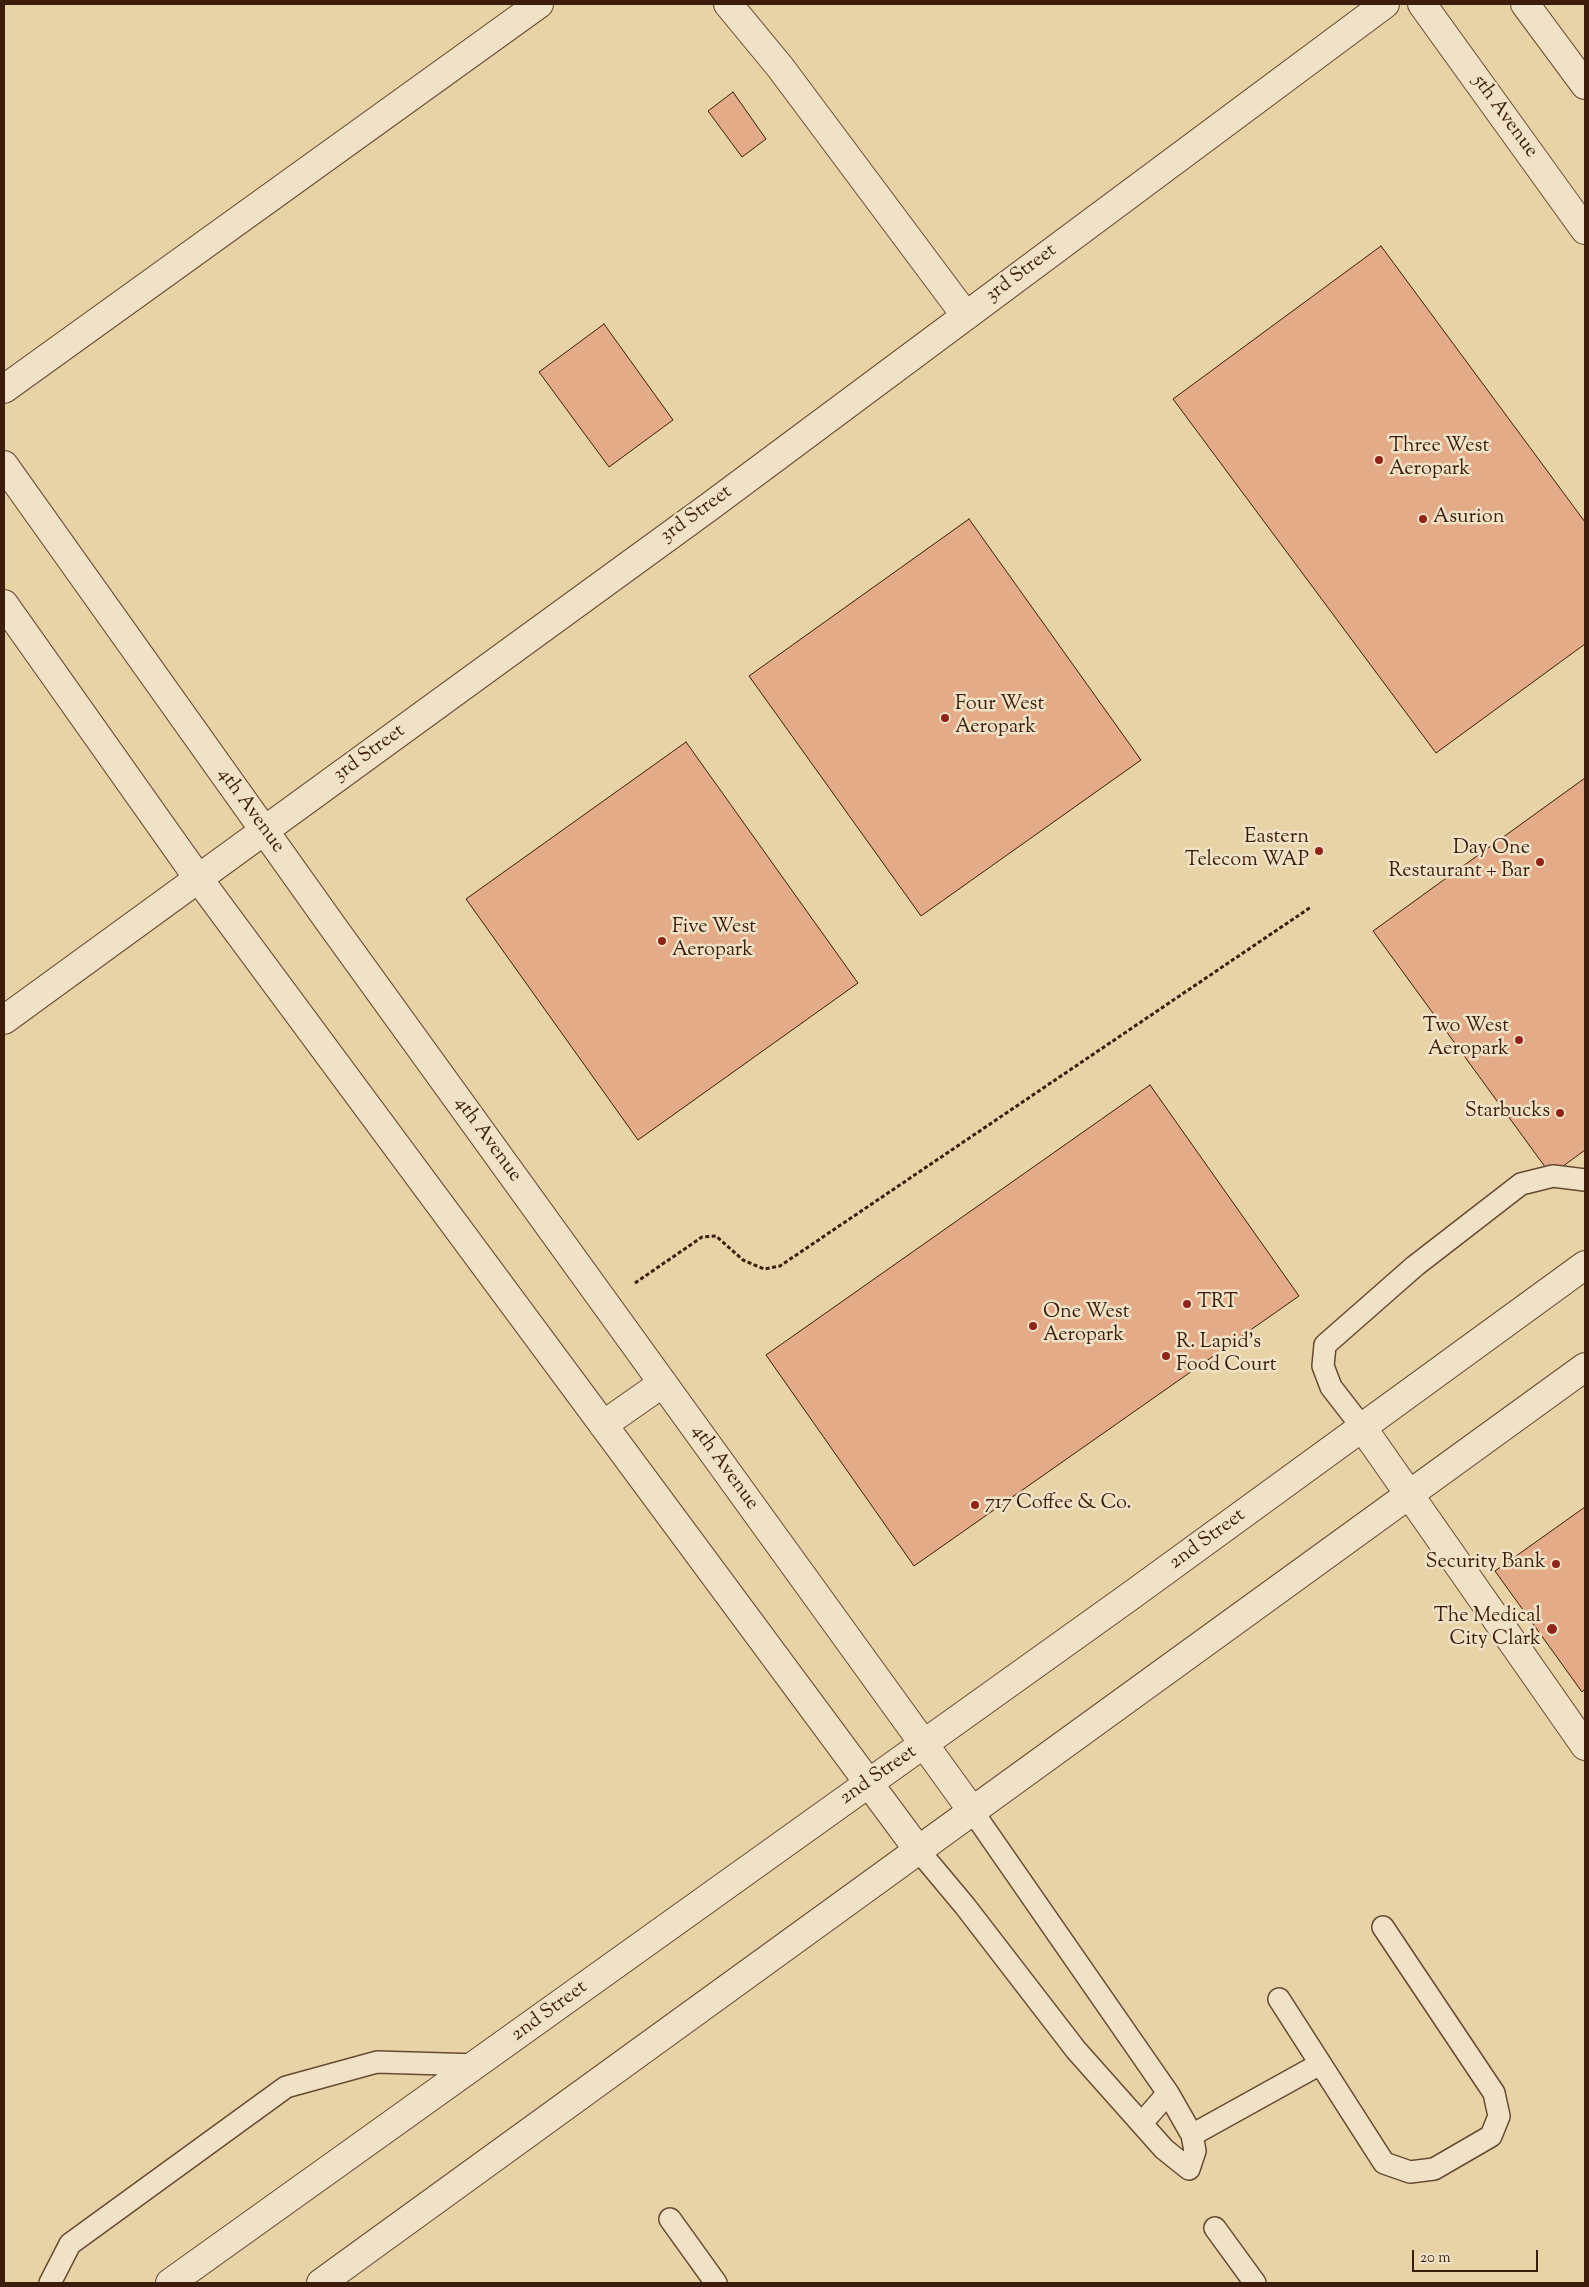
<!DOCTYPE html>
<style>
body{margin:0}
#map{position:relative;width:1589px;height:2287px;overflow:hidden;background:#e8d3a7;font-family:"Sorts Mill Goudy",serif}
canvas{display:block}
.frame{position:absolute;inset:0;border:5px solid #3c1c0a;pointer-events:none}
.scale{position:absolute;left:1412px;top:2250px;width:126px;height:22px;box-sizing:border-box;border:2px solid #3c1c0a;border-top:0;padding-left:6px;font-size:15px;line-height:18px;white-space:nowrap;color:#3c1c0a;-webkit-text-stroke:4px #f0e2c6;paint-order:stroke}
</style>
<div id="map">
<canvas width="1589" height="2287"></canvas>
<div class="frame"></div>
<div class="scale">20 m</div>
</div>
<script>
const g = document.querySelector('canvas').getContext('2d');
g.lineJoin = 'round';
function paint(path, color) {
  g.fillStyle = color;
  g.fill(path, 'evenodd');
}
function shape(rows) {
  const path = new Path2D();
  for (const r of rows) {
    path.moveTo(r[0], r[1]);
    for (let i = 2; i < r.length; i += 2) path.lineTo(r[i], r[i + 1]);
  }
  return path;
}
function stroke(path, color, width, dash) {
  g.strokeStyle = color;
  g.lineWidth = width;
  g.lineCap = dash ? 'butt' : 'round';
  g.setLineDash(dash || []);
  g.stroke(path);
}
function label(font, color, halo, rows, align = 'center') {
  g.font = font + ' "Sorts Mill Goudy",serif';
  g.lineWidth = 5;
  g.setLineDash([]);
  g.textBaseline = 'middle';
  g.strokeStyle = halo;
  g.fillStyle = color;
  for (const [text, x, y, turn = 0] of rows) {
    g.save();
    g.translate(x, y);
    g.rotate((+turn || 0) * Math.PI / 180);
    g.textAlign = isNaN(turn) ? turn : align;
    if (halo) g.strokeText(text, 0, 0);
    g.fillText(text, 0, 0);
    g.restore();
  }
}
const building = shape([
 [733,92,766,139,742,157,708,111,733,92],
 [1381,246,1585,522,1585,644,1436,753,1173,399,1381,246],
 [604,324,673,420,609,467,539,372,604,324],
 [969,519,1141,760,921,916,749,676,969,519],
 [686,742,858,983,638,1140,466,899,686,742],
 [1585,778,1585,1150,1551,1175,1373,931,1585,778],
 [1150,1085,1299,1296,914,1566,766,1355,1150,1085],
 [1585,1507,1585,1689,1582,1692,1495,1571,1585,1507]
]);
paint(building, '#e3ab87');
stroke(building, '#3c1c0a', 1);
const service = shape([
 [1362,1427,1331,1387,1323,1366,1325,1345,1415,1266,1521,1184,1553,1176,1585,1180],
 [919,1851,965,1906,1076,2050,1164,2149,1189,2169,1195,2151,1192,2135,1168,2093,973,1812],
 [1279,1999,1384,2163,1410,2172,1434,2169,1491,2136,1499,2116,1494,2093,1383,1927],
 [1142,2123,1168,2093],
 [1192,2135,1320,2064],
 [670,2219,716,2283],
 [1215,2228,1255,2283],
 [50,2283,70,2244,286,2087,377,2062,478,2065]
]);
const minor = shape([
 [728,4,780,67,966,316],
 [1422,4,1585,230],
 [1525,4,1585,85],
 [4,389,539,4],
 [4,465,333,927,973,1812],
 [4,604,198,878,919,1851],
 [4,1020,709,507,1385,4],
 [603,1425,663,1383],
 [1362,1427,1585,1746],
 [170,2283,1129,1597,1585,1265],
 [321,2283,1585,1367]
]);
stroke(service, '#674a31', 24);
stroke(minor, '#674a31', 30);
stroke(shape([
 [635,1283,702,1237,716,1236,743,1260,764,1269,780,1266,1311,907]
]), '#3c1c0a', 3, [4, 2.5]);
stroke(service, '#f0e2c6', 21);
stroke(minor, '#f0e2c6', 28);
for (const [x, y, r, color] of [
 [1379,460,5,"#8f2418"],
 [1423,519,5,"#8f2418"],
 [945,718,5,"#8f2418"],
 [1319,851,5,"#8f2418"],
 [1540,862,5,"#8f2418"],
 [662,941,5,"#8f2418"],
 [1519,1040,5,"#8f2418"],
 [1560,1113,5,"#8f2418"],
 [1187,1304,5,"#8f2418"],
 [1033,1326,5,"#8f2418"],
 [1166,1356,5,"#8f2418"],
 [975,1505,5,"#8f2418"],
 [1556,1564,5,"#8f2418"],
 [1552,1629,6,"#8f2418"]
]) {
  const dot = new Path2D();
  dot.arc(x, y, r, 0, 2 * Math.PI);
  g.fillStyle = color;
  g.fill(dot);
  stroke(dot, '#f0e2c6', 2);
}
label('20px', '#3c1c0a', '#f0e2c6', [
 ["5th Avenue",1504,117,54],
 ["3rd Street",1022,274,-37],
 ["3rd Street",697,515,-36],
 ["3rd Street",370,754,-36],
 ["4th Avenue",250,811,54],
 ["4th Avenue",487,1140,54],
 ["4th Avenue",724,1468,54],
 ["2nd Street",1208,1540,-36],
 ["2nd Street",879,1776,-35],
 ["2nd Street",550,2012,-36]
]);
label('20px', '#3c1c0a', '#f0e2c6', [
 ["Three West",1389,448],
 ["Aeropark",1389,471],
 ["Asurion",1433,519],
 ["Four West",955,706],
 ["Aeropark",955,729],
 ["Eastern",1309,839,"right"],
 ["Telecom WAP",1309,862,"right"],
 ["Day One",1530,850,"right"],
 ["Restaurant + Bar",1530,873,"right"],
 ["Five West",672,929],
 ["Aeropark",672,952],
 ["Two West",1509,1028,"right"],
 ["Aeropark",1509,1051,"right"],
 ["Starbucks",1550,1113,"right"],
 ["TRT",1197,1304],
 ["One West",1043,1314],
 ["Aeropark",1043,1337],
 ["R. Lapid's",1176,1344],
 ["Food Court",1176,1367],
 ["717 Coffee & Co.",985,1505],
 ["Security Bank",1546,1564,"right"],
 ["The Medical",1541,1618,"right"],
 ["City Clark",1541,1641,"right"]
], 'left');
</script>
